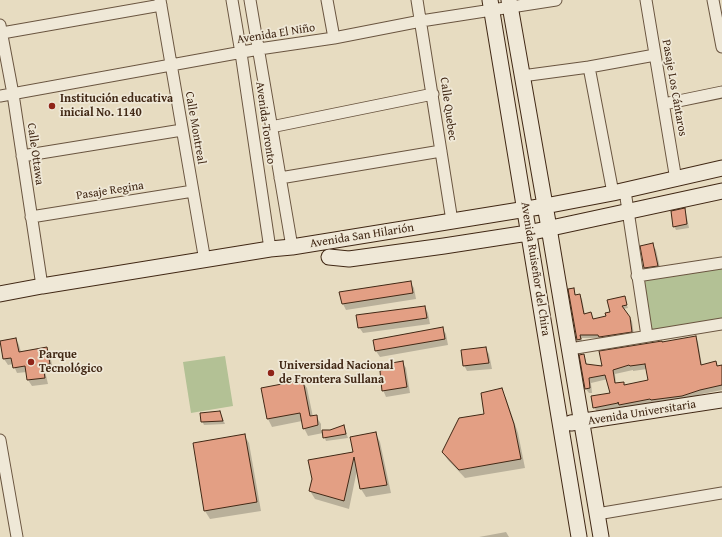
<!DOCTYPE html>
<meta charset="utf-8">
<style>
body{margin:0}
canvas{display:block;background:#e7dcc1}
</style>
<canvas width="722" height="537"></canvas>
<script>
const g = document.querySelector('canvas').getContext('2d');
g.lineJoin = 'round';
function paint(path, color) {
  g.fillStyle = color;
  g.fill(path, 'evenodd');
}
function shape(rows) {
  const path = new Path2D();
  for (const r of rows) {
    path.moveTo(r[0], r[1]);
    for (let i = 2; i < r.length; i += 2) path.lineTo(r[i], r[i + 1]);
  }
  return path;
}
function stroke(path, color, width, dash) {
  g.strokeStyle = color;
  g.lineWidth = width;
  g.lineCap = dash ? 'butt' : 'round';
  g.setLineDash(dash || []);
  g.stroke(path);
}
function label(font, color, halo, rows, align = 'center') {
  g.font = font + ' "Gentium Book Plus",serif';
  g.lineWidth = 3.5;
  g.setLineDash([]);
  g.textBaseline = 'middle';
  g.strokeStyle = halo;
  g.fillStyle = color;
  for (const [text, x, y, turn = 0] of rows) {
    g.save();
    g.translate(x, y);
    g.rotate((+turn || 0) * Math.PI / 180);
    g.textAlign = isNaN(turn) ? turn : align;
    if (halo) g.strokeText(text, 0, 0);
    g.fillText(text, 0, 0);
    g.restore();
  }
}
paint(shape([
 [722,263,722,324,647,336,637,276],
 [225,356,233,406,191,413,183,362]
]), '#b3c195');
paint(shape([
 [684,209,686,213,689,228,676,230,674,226],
 [652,244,656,250,661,272,648,274,645,268],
 [410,282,414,288,416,299,346,310,343,304],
 [574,289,576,296,580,296,582,299,585,315,590,313,593,320,607,316,624,297,628,308,623,309,632,321,634,335,602,340,600,338,582,338,582,342,580,343,578,340],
 [425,307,428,313,430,324,363,333,359,327],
 [442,328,446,334,448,345,380,357,376,351],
 [696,337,698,342,702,366,716,362,718,367,722,366,722,390,702,394,685,400,622,409,621,407,597,412,594,407,611,394,608,379,591,383,592,393,589,393,586,389,584,355,587,365,604,367,662,343],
 [647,369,649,381,625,386,623,383,616,384,615,374,633,370,633,371],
 [16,339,19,345,21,352,46,349,50,355,53,370,45,371,48,384,32,386,28,380,27,372,17,373,13,364,8,365,4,359],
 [485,348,489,354,492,369,467,371,464,365],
 [402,362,406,368,410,393,386,397,383,390],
 [302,381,307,388,313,417,316,416,321,424,321,431,330,430,344,426,348,438,326,441,323,433,308,436,304,428,302,421,272,427,268,419],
 [501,390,506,398,518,433,525,468,465,478,448,460,443,452,485,415],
 [220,412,225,424,204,425,202,421],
 [376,434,380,442,391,493,366,497,361,489,357,470,349,509,315,499,310,491],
 [244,435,249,443,261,511,210,519,205,511,194,444],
 [506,532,509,537,479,537]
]), '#0003');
const building = shape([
 [685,208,687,224,673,227,671,211,685,208],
 [653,243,658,266,644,268,640,246,653,243],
 [411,281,413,293,342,304,339,292,411,281],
 [574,288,575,295,580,294,584,314,591,312,593,319,606,316,605,313,610,312,607,300,625,296,627,305,622,306,630,317,632,332,599,337,598,335,580,335,581,339,577,340,568,289,574,288],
 [425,306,427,318,358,328,356,315,425,306],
 [443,327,445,339,375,351,373,340,443,327],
 [696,336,701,365,716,361,717,366,722,365,722,385,700,390,682,396,651,400,650,399,619,405,618,402,618,403,593,408,591,396,610,393,605,375,589,378,590,388,585,389,579,355,584,354,586,364,602,366,599,351,662,341,662,342,696,336],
 [645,364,648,380,624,385,624,382,615,383,613,370,629,365,630,366,645,364],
 [16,338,19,352,47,347,50,364,43,365,45,378,27,380,25,366,13,368,11,358,3,359,0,341,16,338],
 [486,347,489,363,463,366,461,350,486,347],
 [403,361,407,387,382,391,380,371,387,368,386,364,403,361],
 [303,380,310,416,317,415,318,425,303,429,300,413,267,419,261,388,303,380],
 [502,388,514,424,521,459,459,470,442,452,459,418,484,414,481,393,502,388],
 [220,411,223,421,201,422,200,413,220,411],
 [344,425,346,434,323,438,322,430,330,430,344,425],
 [376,432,387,485,360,489,354,457,344,501,309,491,312,479,308,460,353,452,350,437,376,432],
 [245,434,257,502,204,511,193,443,245,434]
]);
paint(building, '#e39f84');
stroke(building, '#412815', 1);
const street = shape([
 [160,0,205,261],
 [232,0,241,53,270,249],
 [250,0,292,247],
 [327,0,334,38],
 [417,0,452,221],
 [646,0,676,180],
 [713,0,722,47],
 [0,25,13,94,42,286],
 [2,33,161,5],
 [589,67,613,193],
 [522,76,589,67,655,55],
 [0,96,259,49,334,38,421,21,556,0],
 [664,104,722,92],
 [271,127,433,94],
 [22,156,182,130],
 [280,178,441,151],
 [625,191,647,336],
 [31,217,193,191],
 [637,276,722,263],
 [570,349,722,324],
 [0,440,17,537],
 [597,514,722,493]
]);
const secondary = shape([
 [490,0,579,537],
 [509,0,549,228,601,537],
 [329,257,349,259,444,246,528,233,722,191],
 [0,294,42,286,270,249,292,247,545,206,613,193,722,168],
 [571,423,722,400]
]);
stroke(street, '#6a5540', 13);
stroke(secondary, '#412815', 17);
stroke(street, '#efe8d7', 11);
stroke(secondary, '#efe8d7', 15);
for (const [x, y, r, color] of [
 [52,106,4,"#8f2418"],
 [31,362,4,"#8f2418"],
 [271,373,4,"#8f2418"]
]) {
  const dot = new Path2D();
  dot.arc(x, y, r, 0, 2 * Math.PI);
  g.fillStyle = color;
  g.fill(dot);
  stroke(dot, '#efe8d7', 1.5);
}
label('12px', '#412815', '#efe8d7', [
 ["Avenida El Niño",276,34,-9],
 ["Pasaje Los Cántaros",674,88,80],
 ["Calle Quebec",448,109,82],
 ["Avenida Toronto",265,123,82],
 ["Calle Montreal",195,128,80],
 ["Calle Ottawa",35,154,82],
 ["Pasaje Regina",110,191,-9],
 ["Avenida San Hilarión",362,236,-9],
 ["Avenida Ruiseñor del Chira",535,269,81],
 ["Avenida Universitaria",642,413,-9]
]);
label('bold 12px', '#412815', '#efe8d7', [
 ["Institución educativa",60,99],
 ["inicial No. 1140",60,113],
 ["Parque",39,355],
 ["Tecnológico",39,369],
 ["Universidad Nacional",279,366],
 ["de Frontera Sullana",279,380]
], 'left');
</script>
